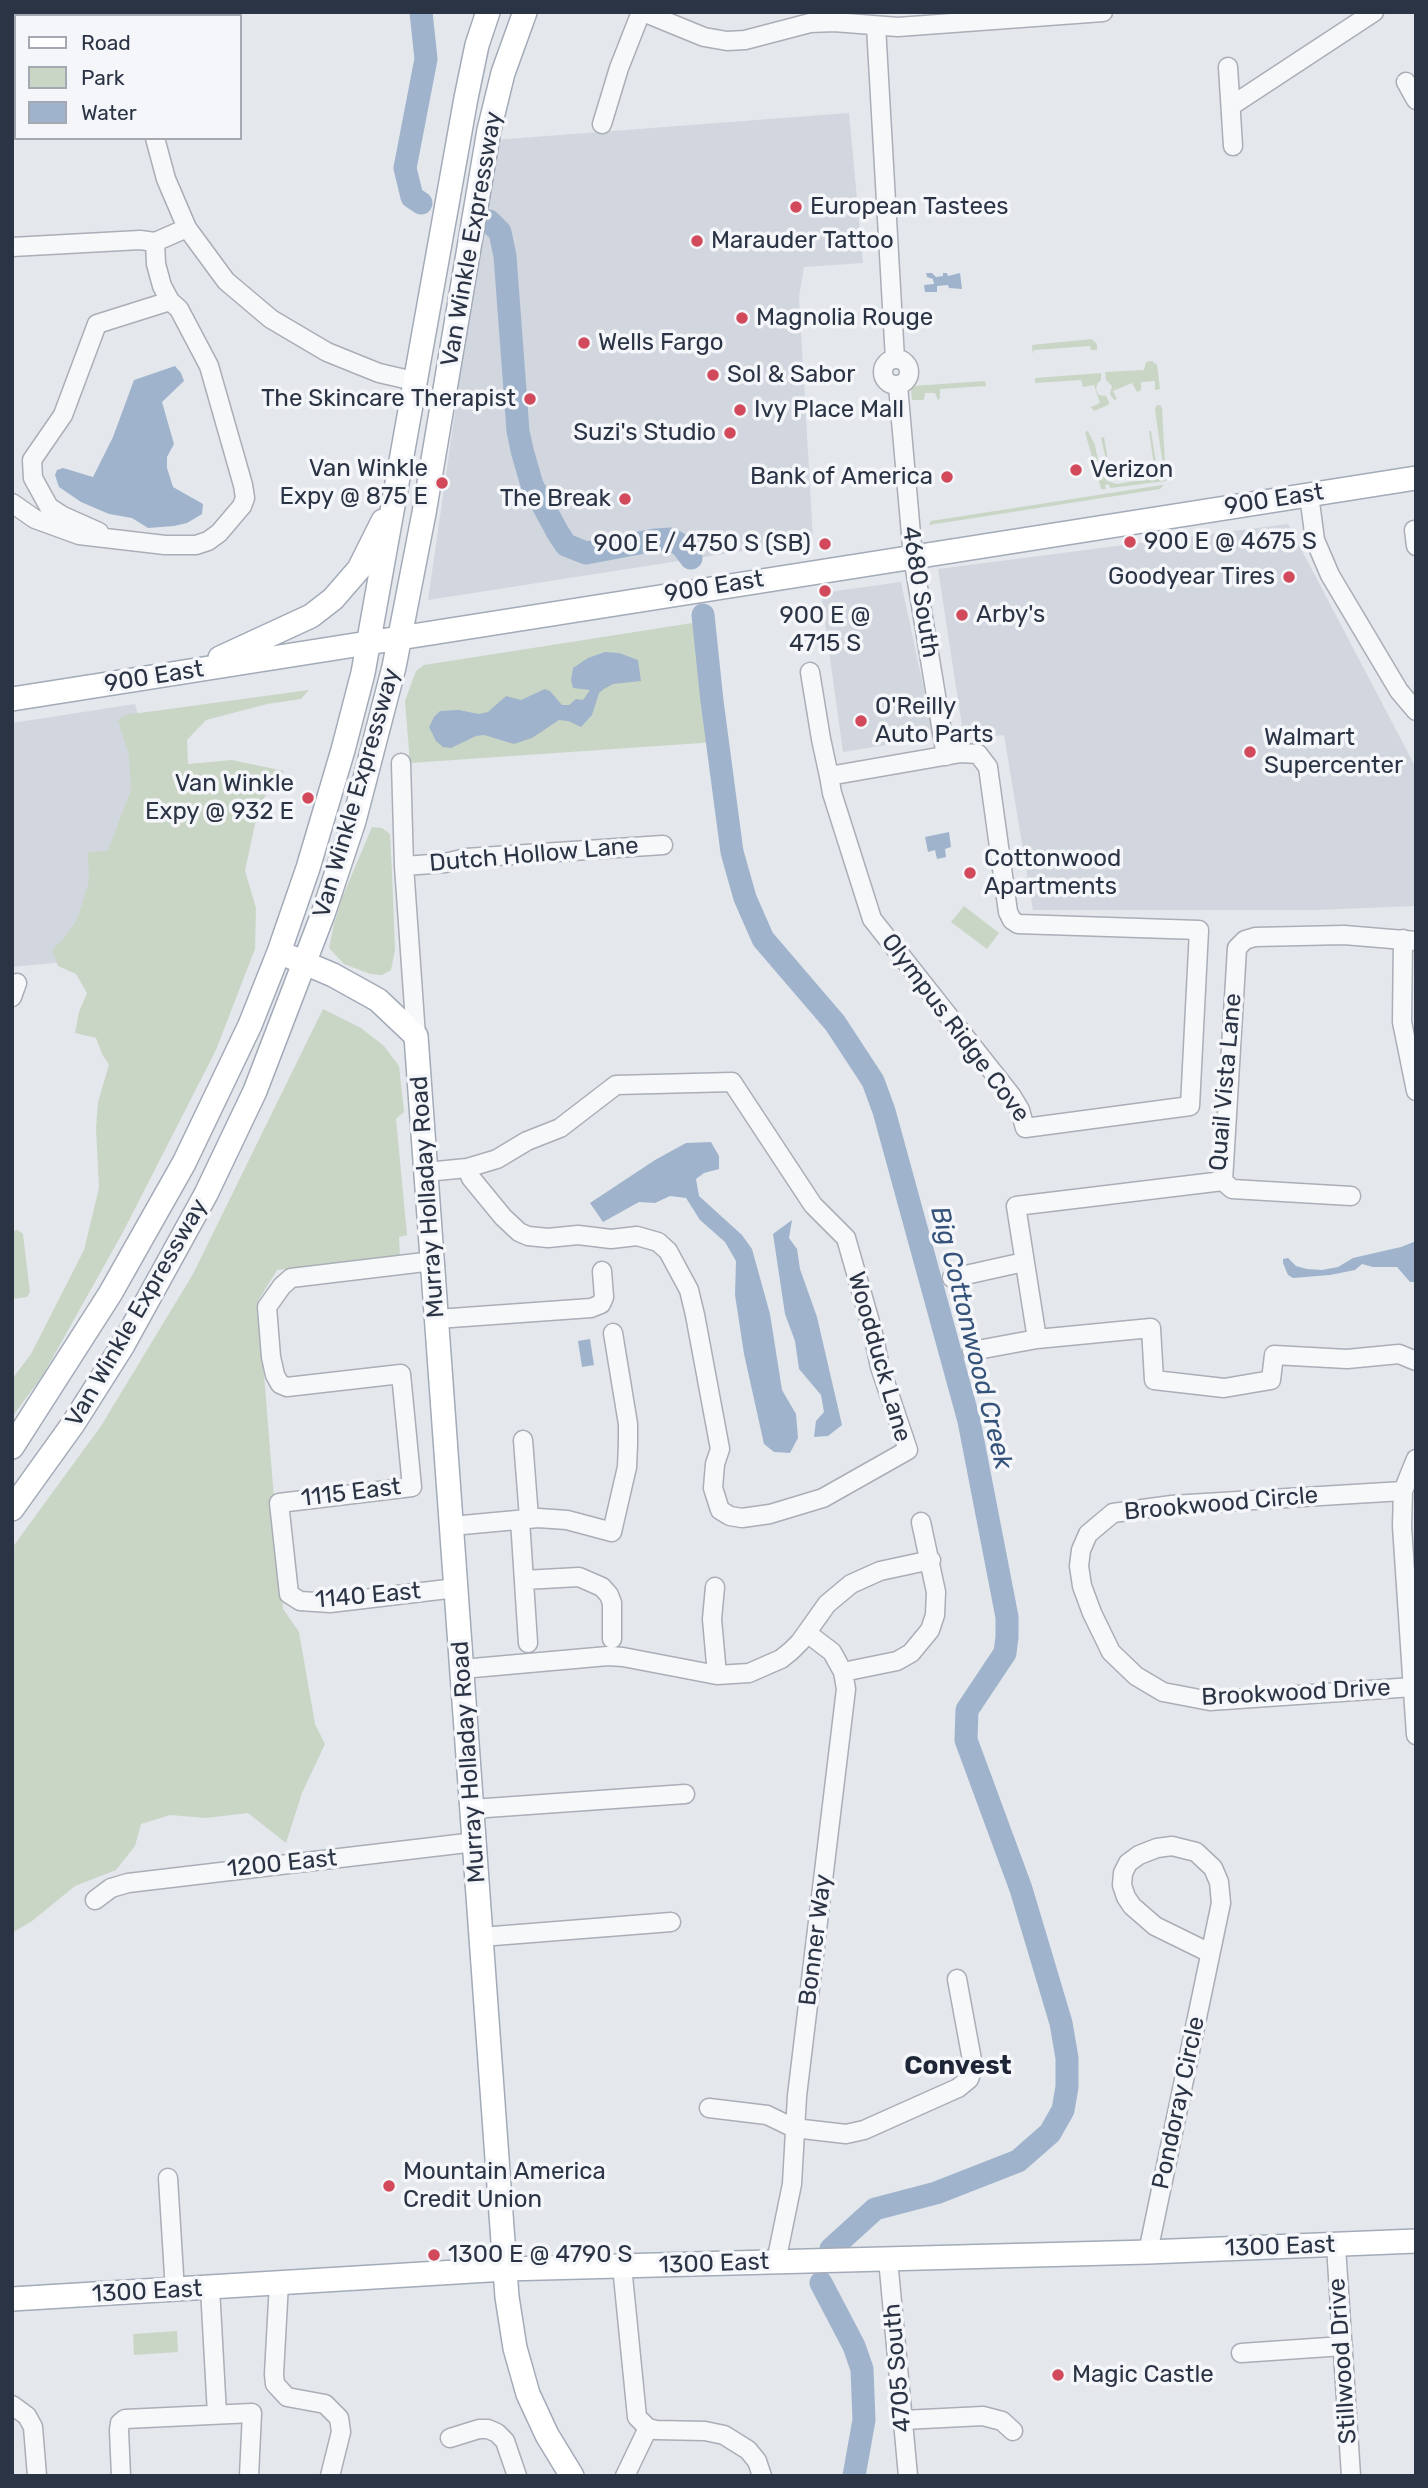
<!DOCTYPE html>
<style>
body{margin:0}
#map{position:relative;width:1428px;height:2488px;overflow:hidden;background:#e4e7ec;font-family:Rubik,sans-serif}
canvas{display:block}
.frame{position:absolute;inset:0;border:14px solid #2b3445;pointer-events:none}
.legend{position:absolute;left:14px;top:14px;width:228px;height:126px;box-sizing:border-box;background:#f4f6f9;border:2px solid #a4a8b1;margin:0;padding:9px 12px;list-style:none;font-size:21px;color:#2b3445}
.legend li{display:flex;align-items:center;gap:14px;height:35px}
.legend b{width:35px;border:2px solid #a4a8b1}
</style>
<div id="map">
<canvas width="1428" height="2488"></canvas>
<div class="frame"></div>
<ul class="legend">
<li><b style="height:9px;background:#fff"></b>Road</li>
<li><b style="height:19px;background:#c9d6c5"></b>Park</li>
<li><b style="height:19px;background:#9fb4cc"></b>Water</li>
</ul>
</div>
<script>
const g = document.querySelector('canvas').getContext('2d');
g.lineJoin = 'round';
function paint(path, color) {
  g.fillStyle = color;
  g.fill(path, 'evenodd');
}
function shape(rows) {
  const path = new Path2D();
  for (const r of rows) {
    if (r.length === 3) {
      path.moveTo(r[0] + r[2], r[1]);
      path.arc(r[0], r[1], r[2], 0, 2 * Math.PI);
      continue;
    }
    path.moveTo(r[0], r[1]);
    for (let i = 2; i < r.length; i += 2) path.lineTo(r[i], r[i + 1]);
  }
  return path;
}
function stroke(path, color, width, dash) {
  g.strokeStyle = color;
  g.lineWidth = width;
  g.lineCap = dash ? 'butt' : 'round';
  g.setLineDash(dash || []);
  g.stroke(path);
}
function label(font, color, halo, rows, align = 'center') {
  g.font = font + ' Rubik,sans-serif';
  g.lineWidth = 7;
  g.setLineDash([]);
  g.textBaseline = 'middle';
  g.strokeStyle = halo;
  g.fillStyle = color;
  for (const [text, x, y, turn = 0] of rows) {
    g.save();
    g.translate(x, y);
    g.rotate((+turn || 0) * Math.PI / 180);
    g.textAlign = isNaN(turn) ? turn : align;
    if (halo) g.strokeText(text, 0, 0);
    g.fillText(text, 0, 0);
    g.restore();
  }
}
paint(shape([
 [849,113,863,263,804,267,799,297,813,540,428,600,494,140],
 [1288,524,1416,768,1416,906,1314,910,1033,910,1004,735,964,739,938,569],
 [901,582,934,737,843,752,821,593],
 [135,704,145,740,105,958,12,967,12,723]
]), '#d2d6de');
paint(shape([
 [1092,339,1097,344,1097,350,1091,350,1090,346,1034,350,1033,354,1032,345],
 [1146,362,1152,361,1157,365,1160,389,1155,390,1155,381,1141,382,1141,390,1137,392,1132,383,1113,391,1117,399,1114,400,1110,394,1112,386,1106,380,1105,372,1144,370],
 [1101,373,1101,380,1097,384,1096,390,1099,395,1106,396,1109,402,1108,405,1094,411,1091,407,1100,403,1094,385,1083,387,1081,380,1035,383,1035,378],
 [985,381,986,386,940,389,940,398,938,400,935,393,925,393,924,400,912,400,911,388,913,386],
 [1160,405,1162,408,1166,481,1110,488,1109,484,1105,485,1106,489,1101,489,1085,432,1088,431,1095,445,1100,471,1107,481,1117,484,1151,478,1159,473,1163,465,1155,410,1156,406],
 [1149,431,1151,431,1156,463,1153,468,1147,471,1117,476,1109,473,1101,438,1104,437,1110,472,1154,465],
 [1162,485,1164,485,1160,489,929,525,931,521],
 [705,621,716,742,410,763,405,701,416,671,424,665],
 [309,690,301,699,267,704,206,720,187,740,188,764,232,760,284,771,259,805,245,871,256,908,255,949,216,1050,123,1232,43,1375,12,1417,12,1379,31,1354,84,1250,99,1188,96,1128,98,1102,109,1065,102,1054,96,1038,75,1033,79,1012,87,993,76,974,58,966,52,950,65,937,77,920,89,881,88,852,108,851,131,790,129,755,118,720,125,715],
 [372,827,382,828,390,834,392,872,395,950,391,970,382,975,370,974,344,964,329,948,334,924,342,898],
 [964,906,999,933,987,949,951,922],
 [323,1009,361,1028,384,1046,399,1066,404,1112,396,1119,407,1235,399,1237,400,1257,277,1270,258,1301,283,1609,299,1632,315,1724,325,1744,302,1793,286,1843,248,1813,206,1818,170,1815,141,1824,135,1846,116,1870,75,1886,32,1921,12,1933,12,1548,101,1426,193,1274],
 [18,1230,23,1234,30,1292,27,1297,12,1299,12,1231],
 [177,2331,178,2352,134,2355,133,2334]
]), '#c9d6c5');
paint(shape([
 [926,273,932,273,936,277,943,276,943,273,947,273,948,276,960,273,962,289,949,288,948,285,937,286,937,292,925,292,924,285,934,284,933,279,927,277],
 [175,366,181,373,184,381,162,402,174,444,167,457,167,468,173,487,203,504,202,514,187,523,174,526,148,528,132,518,109,514,81,502,59,487,55,475,57,470,63,468,93,477,113,437,134,380],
 [605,652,619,653,638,660,641,681,613,684,604,689,599,693,592,715,581,727,568,721,559,720,532,738,514,744,484,735,476,736,451,748,443,747,436,741,429,727,434,717,440,711,459,710,479,714,488,712,506,696,521,700,545,689,550,691,562,705,569,705,576,699,583,700,590,690,573,688,571,680,573,668,588,658],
 [949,832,951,847,945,849,946,857,937,859,935,850,928,852,925,837],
 [711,1142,719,1156,719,1169,704,1173,696,1179,699,1196,742,1235,752,1249,770,1314,782,1390,796,1414,798,1438,790,1453,774,1452,764,1444,744,1354,735,1295,736,1261,725,1242,700,1220,686,1198,670,1196,655,1203,639,1202,603,1222,590,1203,655,1160,686,1143],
 [792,1220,789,1238,797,1249,800,1269,817,1317,842,1425,828,1436,814,1437,816,1421,824,1412,821,1395,799,1369,795,1341,785,1314,773,1234],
 [1416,1241,1416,1282,1410,1282,1397,1267,1373,1267,1362,1264,1355,1270,1330,1275,1293,1278,1288,1275,1283,1263,1283,1259,1288,1258,1296,1266,1307,1269,1322,1270,1338,1267,1353,1258,1401,1247],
 [590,1339,594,1365,582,1367,578,1341]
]), '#9fb4cc');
stroke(shape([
 [421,203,412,197,405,168,426,59,421,12],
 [489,221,500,232,505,256,518,431,522,450,532,485,558,533,566,545,586,553,655,540,671,539,682,546,691,558],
 [703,615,712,701,732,852,745,898,763,939,835,1023,873,1081,884,1111,969,1421,1007,1617,1007,1637,1005,1653,967,1710,966,1740,1021,1889,1061,2023,1067,2058,1067,2087,1063,2110,1050,2133,1018,2161,936,2193,875,2209,831,2249],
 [821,2283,854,2346,862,2369,864,2420,854,2476]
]), '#9fb4cc', 23);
const minor = shape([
 [643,12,704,37,727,41,745,40,810,23,834,22,898,27,1103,12],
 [154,16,154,12],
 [876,26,895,359],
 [1228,67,1233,146],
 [1406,82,1416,100],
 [1231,106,1374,12],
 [12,114,16,114],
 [602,124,619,68,641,12],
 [155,138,166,179,187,228,226,281,271,319,327,352,379,373,414,381],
 [12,247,140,240,155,242,187,228],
 [896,372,13],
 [898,386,913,557,946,756],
 [1309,495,1315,540,1330,575,1399,691,1416,711],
 [12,503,35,519,79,535,165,545,196,545,208,541,219,533,242,506,245,498,243,485,209,366,179,309,170,301,162,286,156,264,155,242],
 [1416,530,1414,530,1416,546],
 [99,532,63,516,49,507,33,478,32,460,63,415,97,324,170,301],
 [810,672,821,739,829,776,832,793,872,919,1011,1095,1020,1110,1025,1128,1190,1106,1199,930,1018,924,1012,920,1008,912,988,767,978,754,961,753,829,776],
 [401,763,404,866,416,1036],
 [404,866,445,863,466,858,663,845],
 [1403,939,1402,1022,1416,1091],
 [12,997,17,983],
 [426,1172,467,1168,497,1159,527,1141,560,1128,616,1085,732,1082,813,1205,846,1238,872,1329,880,1367,908,1450,823,1498,770,1514,742,1518,730,1516,720,1510,713,1488,715,1464,720,1449,695,1315,689,1290,668,1251,658,1242,637,1236,611,1239,578,1235,548,1238,528,1236,519,1232,503,1217,471,1178,467,1168],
 [1223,1181,1237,948,1245,940,1255,937,1344,935,1416,941],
 [1223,1181,1232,1189,1351,1196],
 [433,1261,291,1278,282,1286,267,1307,271,1357,275,1375,280,1384,287,1387,401,1374,412,1487,279,1503,289,1594,300,1601,330,1603,456,1588],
 [952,1278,1024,1262],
 [437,1319,591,1308,601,1304,604,1297,602,1271],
 [1037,1339,1016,1206,1223,1181],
 [972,1351,1037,1339,1151,1328,1154,1380,1224,1388,1271,1380,1274,1355,1347,1359,1399,1354,1416,1361],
 [523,1440,529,1518],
 [1416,1459,1403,1491,1402,1526,1416,1735],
 [1403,1491,1172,1505,1113,1513,1088,1534,1081,1550,1079,1566,1082,1586,1092,1613,1111,1652,1136,1676,1163,1692,1210,1701,1413,1687],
 [520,1520,528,1643],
 [452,1526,538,1518,567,1520,612,1532,627,1467,628,1444,628,1424,613,1333],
 [524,1580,579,1577,602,1587,609,1595,612,1603,612,1639],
 [715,1587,712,1619,717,1675],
 [462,1669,608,1656,623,1657,717,1675,749,1673,781,1659,791,1651,800,1642,827,1604,851,1584,880,1571,931,1560],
 [843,1672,897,1661,911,1653,930,1630,935,1615,936,1592,921,1522],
 [472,1809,685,1794],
 [95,1900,111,1888,128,1883,475,1842],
 [481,1937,671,1922],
 [709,2108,767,2115,794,2128,846,2134,864,2130,958,2088,969,2079,972,2071,972,2060,957,1979],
 [168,2178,175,2291],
 [1336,2246,1351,2476],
 [1148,2252,1221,1903,1219,1882,1213,1868,1196,1852,1172,1846,1157,1848,1139,1855,1128,1863,1123,1873,1122,1885,1126,1897,1132,1906,1155,1926,1210,1953],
 [888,2259,908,2476],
 [776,2262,792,2184,797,2096,846,1689,843,1672,832,1652,807,1633],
 [622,2266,637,2417,648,2428,656,2430,705,2431,724,2435,748,2450,757,2461,762,2476],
 [279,2283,274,2374,275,2384,287,2397,325,2404,339,2418,341,2432,330,2476],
 [210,2288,217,2414],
 [1241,2353,1343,2346],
 [12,2405,27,2416,33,2427,37,2476],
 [903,2420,983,2416,1002,2421,1013,2431],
 [450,2438,479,2429,488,2429,497,2433,505,2441,517,2476],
 [121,2476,119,2430,120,2423,125,2419,252,2413,249,2476],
 [625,2476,648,2428]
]);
const major = shape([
 [220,658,311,616,333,599,359,569,383,521],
 [12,699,1416,478],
 [279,952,333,975,378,1000,416,1036,507,2297,515,2348,528,2394,547,2435,572,2476],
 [12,1447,110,1294,184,1163,250,1025,279,952,308,868,343,750,363,673,466,98,477,45,488,12],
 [12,1509,73,1424,123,1345,206,1194,255,1091,323,914,354,821,394,667,424,513,489,130,503,73,525,12],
 [12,2299,505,2269,1148,2252,1416,2241]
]);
stroke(minor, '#a9aeb7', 21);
stroke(major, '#a3abb8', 26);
stroke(minor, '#f7f8fa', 18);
stroke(major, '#fff', 23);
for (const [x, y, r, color] of [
 [796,207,7,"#d1495b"],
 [697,241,7,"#d1495b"],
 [742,318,7,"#d1495b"],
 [584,343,7,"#d1495b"],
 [713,375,7,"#d1495b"],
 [530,399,7,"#d1495b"],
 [740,410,7,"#d1495b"],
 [730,433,7,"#d1495b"],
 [1076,470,7,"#d1495b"],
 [947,477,7,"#d1495b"],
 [442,483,7,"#d1495b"],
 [625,499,7,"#d1495b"],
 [1130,542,7,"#d1495b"],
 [825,544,7,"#d1495b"],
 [1289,577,7,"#d1495b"],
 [825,591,7,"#d1495b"],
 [962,615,7,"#d1495b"],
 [861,721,7,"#d1495b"],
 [1250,752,7,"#d1495b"],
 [308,798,7,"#d1495b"],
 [970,873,7,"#d1495b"],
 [389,2186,7,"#d1495b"],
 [434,2255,7,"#d1495b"],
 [1058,2375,7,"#d1495b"]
]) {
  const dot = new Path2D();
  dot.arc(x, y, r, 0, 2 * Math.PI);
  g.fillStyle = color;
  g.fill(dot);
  stroke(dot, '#f4f6f9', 2.5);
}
label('24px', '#2b3445', '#f4f6f9', [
 ["European Tastees",810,207],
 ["Marauder Tattoo",711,241],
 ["Magnolia Rouge",756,318],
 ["Wells Fargo",598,343],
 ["Sol & Sabor",727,375],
 ["The Skincare Therapist",516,399,"right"],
 ["Ivy Place Mall",754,410],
 ["Suzi's Studio",716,433,"right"],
 ["Van Winkle",428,469,"right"],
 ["Expy @ 875 E",428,497,"right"],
 ["Verizon",1090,470],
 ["Bank of America",933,477,"right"],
 ["The Break",611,499,"right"],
 ["900 E @ 4675 S",1144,542],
 ["900 E / 4750 S (SB)",811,544,"right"],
 ["Goodyear Tires",1275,577,"right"],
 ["Arby's",976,615],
 ["900 E @",825,616,"center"],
 ["4715 S",825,644,"center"],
 ["O'Reilly",875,707],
 ["Auto Parts",875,735],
 ["Walmart",1264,738],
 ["Supercenter",1264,766],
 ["Van Winkle",294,784,"right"],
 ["Expy @ 932 E",294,812,"right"],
 ["Cottonwood",984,859],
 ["Apartments",984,887],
 ["Mountain America",403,2172],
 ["Credit Union",403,2200],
 ["1300 E @ 4790 S",448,2255],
 ["Magic Castle",1072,2375]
], 'left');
label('24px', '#2b3445', '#f4f6f9', [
 ["Van Winkle Expressway",472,239,-80],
 ["900 East",1274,500,-9],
 ["900 East",714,587,-9],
 ["4680 South",920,592,81],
 ["900 East",154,677,-9],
 ["Van Winkle Expressway",357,793,-74],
 ["Dutch Hollow Lane",534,855,-5],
 ["Olympus Ridge Cove",955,1028,53],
 ["Quail Vista Lane",1226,1082,-85],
 ["Murray Holladay Road",428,1197,-94],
 ["Van Winkle Expressway",137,1313,-60],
 ["Woodduck Lane",879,1357,74],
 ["1115 East",351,1493,-7],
 ["Brookwood Circle",1221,1504,-5],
 ["1140 East",368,1596,-5],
 ["Brookwood Drive",1296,1693,-3],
 ["Murray Holladay Road",469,1762,-94],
 ["1200 East",282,1864,-6],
 ["Bonner Way",816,1940,-83],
 ["Pondoray Circle",1179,2103,-78],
 ["1300 East",1280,2247,-2],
 ["1300 East",714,2264,-2],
 ["1300 East",147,2292,-3],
 ["Stillwood Drive",1343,2361,-94],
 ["4705 South",898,2368,-95]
]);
label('italic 26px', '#34527a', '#f4f6f9', [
 ["Big Cottonwood Creek",971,1338,76]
]);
label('bold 26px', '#1d2536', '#f4f6f9', [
 ["Convest",958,2066]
]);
</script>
